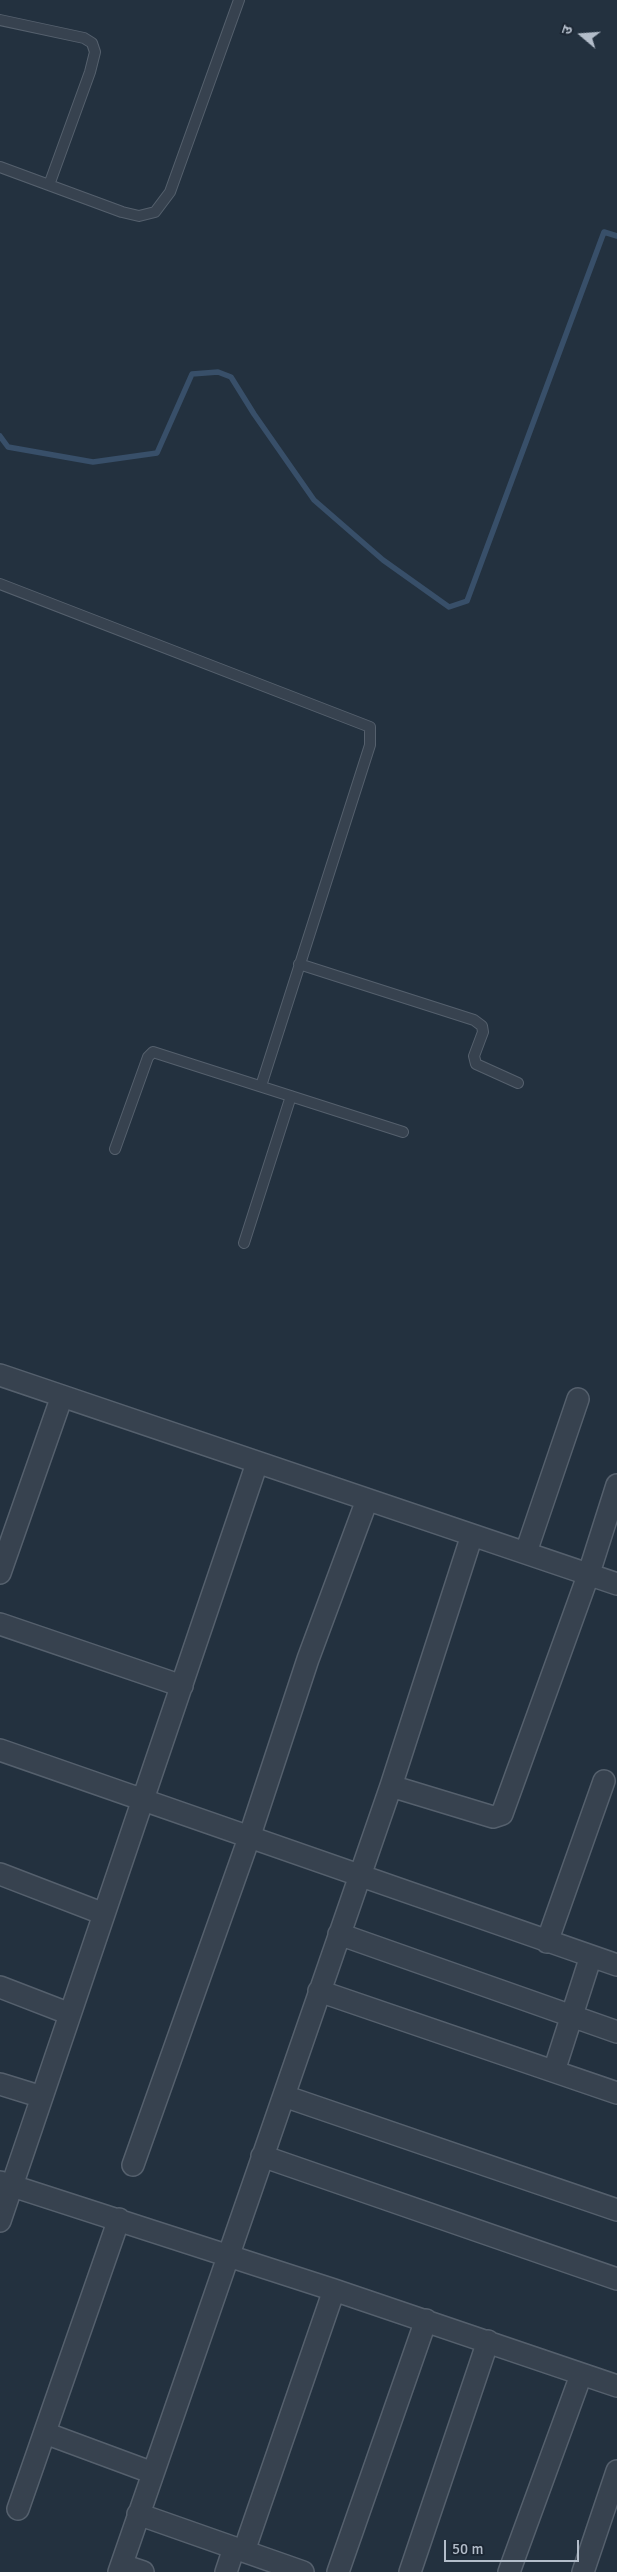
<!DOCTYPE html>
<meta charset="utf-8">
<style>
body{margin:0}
#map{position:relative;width:617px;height:2572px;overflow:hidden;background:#23313f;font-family:Signika,"Noto Sans Devanagari",sans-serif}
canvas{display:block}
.north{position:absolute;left:557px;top:10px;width:50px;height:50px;-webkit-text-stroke:4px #1c2734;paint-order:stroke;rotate:288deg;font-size:14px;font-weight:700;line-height:20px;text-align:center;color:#b3bdca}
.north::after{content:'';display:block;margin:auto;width:18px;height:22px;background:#b3bdca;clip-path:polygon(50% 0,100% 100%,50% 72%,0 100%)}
.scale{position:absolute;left:444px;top:2540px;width:135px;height:22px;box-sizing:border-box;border:2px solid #b3bdca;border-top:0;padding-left:6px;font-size:15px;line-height:18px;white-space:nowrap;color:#b3bdca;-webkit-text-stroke:4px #1c2734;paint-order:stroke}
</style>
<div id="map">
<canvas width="617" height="2572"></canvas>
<div class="north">उ</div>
<div class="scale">50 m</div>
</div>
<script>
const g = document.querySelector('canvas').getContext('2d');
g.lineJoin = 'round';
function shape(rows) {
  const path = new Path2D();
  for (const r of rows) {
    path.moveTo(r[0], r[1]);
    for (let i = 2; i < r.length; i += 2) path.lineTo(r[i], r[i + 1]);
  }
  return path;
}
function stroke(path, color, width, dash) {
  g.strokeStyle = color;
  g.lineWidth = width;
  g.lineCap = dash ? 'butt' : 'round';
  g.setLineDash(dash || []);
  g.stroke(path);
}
stroke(shape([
 [0,436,8,447,93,462,157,453,192,374,218,372,231,377,254,414,314,500,383,560,449,607,467,601,604,232,617,236]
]), '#384f69', 5.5);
const service = shape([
 [0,20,84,38,92,43,95,52,90,72,49,185],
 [0,167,122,212,139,216,155,212,170,192,239,0],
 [0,584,370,727,370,745,261,1086],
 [299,964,474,1020,482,1026,483,1032,474,1056,476,1064,518,1083],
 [115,1149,148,1057,153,1052,403,1132],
 [244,1243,291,1096]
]);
const minor = shape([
 [0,1375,617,1584],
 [526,1552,578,1399],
 [0,1573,62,1396],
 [0,1624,182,1686],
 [0,1750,617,1965],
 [391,1786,493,1817,502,1814,589,1573,617,1485],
 [0,1874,104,1914],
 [339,1934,617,2032],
 [547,1942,604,1781],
 [0,1987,70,2014],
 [319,1991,617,2093],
 [554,2071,591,1956],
 [0,2084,42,2097],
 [284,2096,617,2210],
 [262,2156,617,2279],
 [133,2165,249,1838,308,1659,367,1500],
 [0,2182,334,2290,617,2386],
 [0,2221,257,1463],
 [45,2433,153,2473],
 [18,2509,119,2219],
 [138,2514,303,2572],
 [244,2551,334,2290],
 [122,2565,143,2572],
 [119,2572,391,1786,472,1535],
 [226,2572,234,2548],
 [338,2572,426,2320],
 [410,2572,488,2341],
 [509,2572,581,2375],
 [583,2572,617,2471]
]);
stroke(service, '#55606d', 12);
stroke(minor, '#55606d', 24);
stroke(service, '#37424f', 10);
stroke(minor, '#37424f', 21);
</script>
